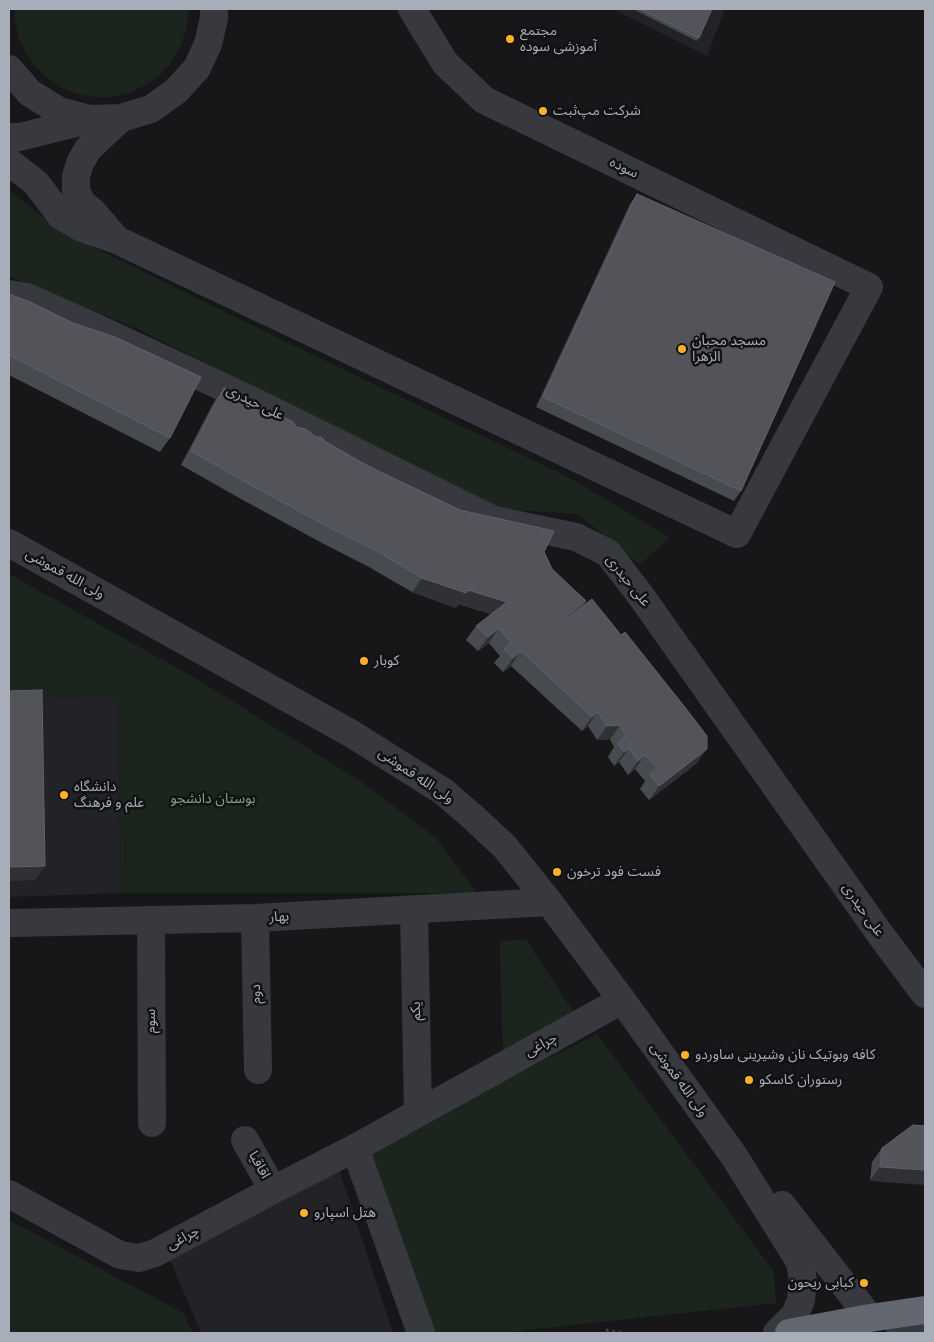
<!DOCTYPE html>
<meta charset="utf-8">
<style>
body{margin:0}
#map{position:relative;width:934px;height:1342px;overflow:hidden;background:#171719;font-family:"Noto Sans",sans-serif}
canvas{display:block}
.frame{position:absolute;inset:0;border:10px solid #a7aeba;pointer-events:none}
</style>
<div id="map">
<canvas width="934" height="1342"></canvas>
<div class="frame"></div>
</div>
<script>
const g = document.querySelector('canvas').getContext('2d');
g.lineJoin = 'round';
function paint(path, color) {
  g.fillStyle = color;
  g.fill(path, 'evenodd');
}
function shape(rows) {
  const path = new Path2D();
  for (const r of rows) {
    path.moveTo(r[0], r[1]);
    for (let i = 2; i < r.length; i += 2) path.lineTo(r[i], r[i + 1]);
  }
  return path;
}
function stroke(path, color, width, dash) {
  g.strokeStyle = color;
  g.lineWidth = width;
  g.lineCap = dash ? 'butt' : 'round';
  g.setLineDash(dash || []);
  g.stroke(path);
}
function label(font, color, halo, rows, align = 'center') {
  g.font = font + ' "Noto Sans","Noto Sans Arabic",sans-serif';
  g.lineWidth = 5;
  g.setLineDash([]);
  g.textBaseline = 'middle';
  g.strokeStyle = halo;
  g.fillStyle = color;
  for (const [text, x, y, turn = 0] of rows) {
    g.save();
    g.translate(x, y);
    g.rotate((+turn || 0) * Math.PI / 180);
    g.textAlign = isNaN(turn) ? turn : align;
    if (halo) g.strokeText(text, 0, 0);
    g.fillText(text, 0, 0);
    g.restore();
  }
}
paint(shape([
 [613,9,725,9,707,56],
 [9,696,118,697,121,893,9,897],
 [339,1169,393,1333,201,1333,169,1257]
]), '#222326');
paint(shape([
 [15,9,188,9,188,16,185,33,179,49,170,64,158,76,144,86,128,93,111,97,94,97,77,94,62,88,47,78,35,66,25,52,18,36,15,19],
 [9,190,38,213,53,227,290,344,568,477,669,537,640,565,578,514,497,509,385,456,136,328,9,276],
 [9,574,195,678,357,779,436,838,477,893,121,893,118,697,9,696],
 [526,940,574,1013,503,1051,500,941],
 [597,1034,774,1272,776,1303,499,1333,431,1333,367,1148],
 [9,1220,183,1313,193,1333,9,1333]
]), '#1c251d');
stroke(shape([
 [606,1330,626,1333]
]), '#3d4046', 3, [2.5, 4]);
stroke(shape([
 [9,69,30,93,59,111,90,119,121,118,151,109,176,91,197,68,208,44,214,18,214,9],
 [9,137,20,137,88,120],
 [9,162,36,183,61,216,80,227,117,240,737,534,869,287,484,100,445,63,412,9],
 [117,240,93,212,82,203,76,191,76,176,80,163,88,149,121,118],
 [9,294,27,297,97,328,261,405,494,520,576,537,608,553,641,596,880,934,925,994],
 [9,543,352,734,444,792,475,819,505,847,549,902,622,1000,734,1156,800,1262,803,1281,801,1300,795,1315,777,1333],
 [414,910,418,1113],
 [255,918,258,1070],
 [151,920,152,1123],
 [9,923,255,918,549,902],
 [245,1140,273,1190],
 [355,1148,421,1333],
 [9,1194,120,1255,139,1258,155,1253,273,1190,355,1148,622,1000],
 [782,1205,870,1318],
 [900,1333,925,1329]
]), '#37393e', 28);
stroke(shape([
 [789,1333,870,1318,925,1310]
]), '#636770', 28);
paint(shape([
 [633,9,712,9,697,41],
 [637,194,741,491,734,501,536,407,630,204],
 [9,294,170,438,160,452,9,375],
 [224,388,326,442,368,466,544,552,552,569,586,601,583,605,697,763,649,800,640,789,645,781,635,769,628,775,619,762,614,766,608,757,614,747,610,739,597,740,588,726,582,731,511,666,503,672,494,663,500,656,489,643,478,651,466,640,476,626,491,614,458,604,456,608,412,592,369,567,322,543,241,499,181,465,214,402],
 [913,1125,870,1181,872,1162,882,1148]
]), '#474a4e');
paint(shape([
 [422,578,468,590,507,602,497,616,458,604,456,608,412,592],
 [586,601,576,616,552,634,562,620],
 [499,628,489,643,478,651,488,637],
 [521,651,511,666,503,672,513,658],
 [598,712,588,726,582,731,592,717],
 [620,725,610,739,597,740,607,726],
 [629,748,619,762,614,766,624,752],
 [707,749,697,763,649,800,659,786],
 [645,755,635,769,628,775,638,761],
 [45,866,35,880,9,881,9,867],
 [880,1167,925,1170,925,1185,870,1181]
]), '#303134');
const building = shape([
 [640,9,712,9,699,38,640,9],
 [637,194,835,282,741,491,543,397,637,194],
 [9,294,30,302,73,323,115,337,201,377,170,438,9,355,9,294],
 [224,388,293,422,296,427,305,429,316,437,321,437,326,442,368,466,460,510,554,531,544,552,552,569,586,601,562,620,563,621,592,599,621,635,625,632,684,706,707,736,707,749,659,786,650,774,657,768,645,755,638,761,629,748,624,752,617,743,626,736,620,725,607,726,598,712,592,717,521,651,513,658,504,649,511,643,499,628,488,637,476,626,507,602,468,590,466,593,422,578,379,552,332,529,251,485,191,451,224,388],
 [42,690,45,866,9,867,9,691,42,690],
 [913,1125,925,1126,925,1170,880,1167,882,1148,913,1125]
]);
paint(building, '#52545a');
stroke(building, '#5f6269', 1);
for (const [x, y, r, color] of [
 [510,39,5,"#ffaf29"],
 [543,111,5,"#ffaf29"],
 [682,349,5,"#ffaf29"],
 [364,661,5,"#ffaf29"],
 [64,795,5,"#ffaf29"],
 [557,872,5,"#ffaf29"],
 [685,1055,5,"#ffaf29"],
 [749,1080,5,"#ffaf29"],
 [304,1213,5,"#ffaf29"],
 [864,1283,5,"#ffaf29"]
]) {
  const dot = new Path2D();
  dot.arc(x, y, r, 0, 2 * Math.PI);
  g.fillStyle = color;
  g.fill(dot);
  stroke(dot, '#121214', 2);
}
label('14px', '#a7aeba', '#121214', [
 ["مجتمع",520,31],
 ["آموزشی سوده",520,47],
 ["شرکت مپ‌ثبت",553,111],
 ["مسجد محبان",692,341],
 ["الزهرا",692,357],
 ["کوبار",374,661],
 ["دانشگاه",74,787],
 ["علم و فرهنگ",74,803],
 ["فست فود ترخون",567,872],
 ["کافه وبوتیک نان وشیرینی ساوردو",695,1055],
 ["رستوران کاسکو",759,1080],
 ["هتل اسپارو",314,1213],
 ["کبابی ریحون",854,1283,"right"]
], 'left');
label('14px', '#a7aeba', '#121214', [
 ["سوده",624,168,26],
 ["علی حیدری",255,403,26],
 ["ولی الله قموشی",65,574,29],
 ["علی حیدری",628,581,51],
 ["ولی الله قموشی",416,776,34],
 ["علی حیدری",863,910,55],
 ["بهار",279,917,-3],
 ["دوم",256,994,-91],
 ["یکم",416,1011,-91],
 ["سوم",151,1021,-90],
 ["چراغی",541,1045,-29],
 ["ولی الله قموشی",679,1080,54],
 ["اقاقیا",259,1165,61],
 ["چراغی",183,1238,-28]
]);
label('14px', '#7da77e', '#121214', [
 ["بوستان دانشجو",213,799]
]);
</script>
